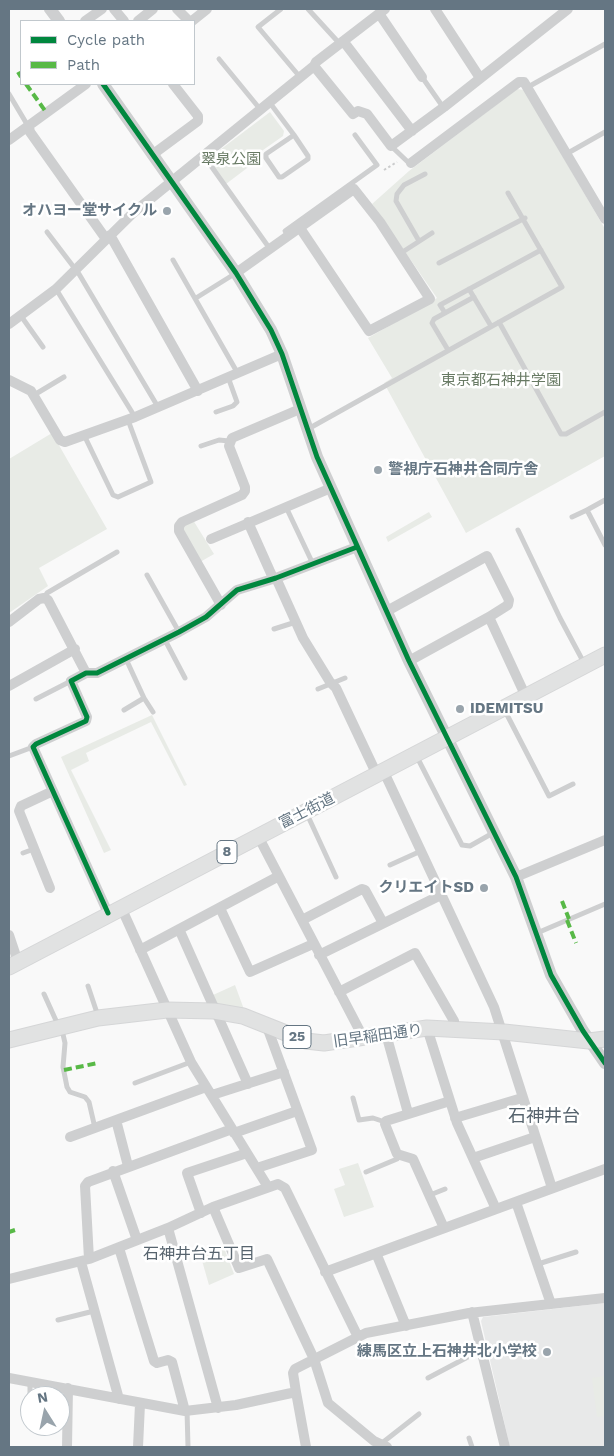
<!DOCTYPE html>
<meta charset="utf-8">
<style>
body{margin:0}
#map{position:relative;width:614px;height:1456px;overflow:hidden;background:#f9f9f9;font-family:"Work Sans",sans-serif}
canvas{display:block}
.frame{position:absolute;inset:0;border:10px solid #657683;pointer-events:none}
.legend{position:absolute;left:20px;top:20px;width:175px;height:65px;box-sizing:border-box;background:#fff;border:1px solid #c1c8cd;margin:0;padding:6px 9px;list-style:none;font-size:15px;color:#657683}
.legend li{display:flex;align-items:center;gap:10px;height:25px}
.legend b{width:25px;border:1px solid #c1c8cd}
.north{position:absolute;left:20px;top:1386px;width:50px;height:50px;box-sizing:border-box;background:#fff;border:1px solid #c1c8cd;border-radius:50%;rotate:350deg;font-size:14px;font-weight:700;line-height:20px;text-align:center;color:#657683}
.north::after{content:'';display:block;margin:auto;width:18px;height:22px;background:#99a4ac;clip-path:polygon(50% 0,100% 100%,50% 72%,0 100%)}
</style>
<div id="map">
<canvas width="614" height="1456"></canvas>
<div class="frame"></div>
<ul class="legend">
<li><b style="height:6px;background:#00873e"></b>Cycle path</li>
<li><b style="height:6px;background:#58b947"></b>Path</li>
</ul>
<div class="north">N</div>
</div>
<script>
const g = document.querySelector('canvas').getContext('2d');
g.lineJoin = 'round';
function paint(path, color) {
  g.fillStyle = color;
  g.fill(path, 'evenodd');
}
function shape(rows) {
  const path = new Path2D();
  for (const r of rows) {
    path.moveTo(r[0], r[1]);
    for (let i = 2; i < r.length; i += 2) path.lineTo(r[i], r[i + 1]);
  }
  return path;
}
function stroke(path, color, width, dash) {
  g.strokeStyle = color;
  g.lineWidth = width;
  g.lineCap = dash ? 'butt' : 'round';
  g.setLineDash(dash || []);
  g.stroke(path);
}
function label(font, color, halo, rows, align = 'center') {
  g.font = font + ' "Work Sans","Noto Sans JP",sans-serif';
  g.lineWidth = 5;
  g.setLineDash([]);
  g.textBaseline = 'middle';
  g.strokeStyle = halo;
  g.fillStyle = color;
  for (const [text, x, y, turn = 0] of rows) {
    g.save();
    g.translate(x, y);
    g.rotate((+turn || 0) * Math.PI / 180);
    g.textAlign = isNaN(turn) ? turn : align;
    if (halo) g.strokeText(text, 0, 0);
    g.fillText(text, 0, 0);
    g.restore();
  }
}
paint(shape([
 [605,1303,605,1447,510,1447,481,1321,483,1317]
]), '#e8e9e9');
paint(shape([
 [517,89,524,90,605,229,605,456,466,533,384,383,392,378,368,338,437,298,372,204,409,171],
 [270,112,284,131,283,136,256,155,259,159,226,184,208,159],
 [52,433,107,529,39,568,48,586,9,613,9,459],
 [429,512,432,517,388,542,386,537],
 [193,520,214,554,200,562,183,531,184,525],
 [152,715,187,785,184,786,151,722,86,753,89,761,71,770,111,850,104,853,61,757],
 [235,985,245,1012,219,1009,213,995],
 [358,1163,374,1207,344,1217,334,1189,345,1185,339,1169],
 [224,1248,234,1274,209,1285,201,1257],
 [605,1376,605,1416,597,1417,592,1378]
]), '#e8ebe6');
const primary = shape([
 [9,967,605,655],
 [9,1040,98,1018,167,1010,214,1011,243,1016,306,1041,324,1043,427,1028,504,1032,589,1041,605,1039]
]);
stroke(primary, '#d5d6d7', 17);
stroke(shape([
 [384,170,397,162]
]), '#cbcccd', 2, [2.5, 2.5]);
stroke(shape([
 [281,9,258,27,300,77],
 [308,9,340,44],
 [219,59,260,109],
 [422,77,443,107],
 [528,87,605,44],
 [9,94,28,126],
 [270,103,294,135,308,156,308,159,282,177,279,177,266,158,266,154,294,135],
 [391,146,410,164],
 [568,153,605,132],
 [204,156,270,249],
 [47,232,79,274,158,407],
 [288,236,285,231,377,165,355,135],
 [419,241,396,201,397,194,404,185,425,174],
 [401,253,432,233],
 [173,260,237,372],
 [439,263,525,218],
 [56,289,135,417],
 [469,289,491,326],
 [196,298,236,273],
 [445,313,440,305,541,250],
 [21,316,43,347],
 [499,322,561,434,566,434,605,412],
 [448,350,432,323,434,319,474,297],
 [34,395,64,377],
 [216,412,233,406,237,402,228,377],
 [308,429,562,287,508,193],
 [84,435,113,495,118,497,151,482,128,420],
 [201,446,219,440,229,441],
 [605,500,587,510,605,545],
 [286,507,313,564],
 [572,517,587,510],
 [518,530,560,618,584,663],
 [147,575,179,632],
 [44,598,47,593,117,552],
 [274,629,296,622],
 [165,640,185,678],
 [318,689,345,678],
 [144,698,153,712],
 [36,699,71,681],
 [504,709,549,796,573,784],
 [124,710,144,698,126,659],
 [416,755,462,845,470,846,493,833],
 [9,756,33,747],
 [307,814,336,877],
 [23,853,34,849],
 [390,865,421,851],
 [537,933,605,904],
 [88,986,98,1016],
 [44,994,58,1025],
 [62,1030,65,1043,63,1067,67,1087,70,1092,85,1097,89,1102,95,1128],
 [135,1083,191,1062],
 [353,1098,359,1120,373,1118,385,1122],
 [366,1172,397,1159,399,1156],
 [430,1195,445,1189],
 [538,1264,576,1252],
 [58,1320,94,1311],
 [428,1378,481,1350],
 [30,1382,30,1423],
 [187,1410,188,1447],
 [469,1438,472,1447],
 [382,1443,419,1414]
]), '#cecfd0', 5);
stroke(shape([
 [114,9,124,21],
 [177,9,189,21],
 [435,9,480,78],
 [380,15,422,77],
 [85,21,102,9],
 [138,21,153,9],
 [192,21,207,9],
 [344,42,412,131],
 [314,66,353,114,358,111,367,114,391,146,444,107,568,9],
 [29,127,30,132,106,239],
 [9,140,86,84],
 [152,155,198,121,198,116,173,84],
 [411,163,519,82,524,82,605,219],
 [110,235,198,391],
 [236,273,354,189,380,222,430,299,369,331,300,228],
 [9,324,56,289,133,213,314,66,316,62,385,9],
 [9,380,31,391,60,440,65,442,135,417,282,354],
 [248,522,273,578],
 [211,539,331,488],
 [276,578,303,638,330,682,336,688,377,775],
 [221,605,179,531,179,526,182,522,242,495,245,491,245,487,229,446,232,438,300,409],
 [387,611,487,556,509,600,508,605,489,617,409,661],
 [489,617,526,697],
 [9,622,39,599,44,598,48,600,86,673],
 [9,686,75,649],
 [384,772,494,1007,552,1188],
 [258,836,363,1037],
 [516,877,605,840],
 [50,888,19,811,21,806,53,791],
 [121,907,191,1062,268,1187],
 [220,908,250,972,313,944],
 [108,913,33,747,36,744,86,721,87,717,71,681,86,673,97,673,179,632,206,617,237,590,276,578,357,547],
 [302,920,362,889,365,890,383,923],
 [179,929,248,1084],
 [9,935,18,962],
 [140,950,279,876],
 [319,955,441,895],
 [339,992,415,953,454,1021,455,1028],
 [427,1028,457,1123,496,1209],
 [386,1034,408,1113],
 [212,1095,284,1072],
 [455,1118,522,1098],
 [116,1120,128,1166],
 [234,1133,297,1111],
 [70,1137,206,1087],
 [473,1158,535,1137],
 [257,1168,312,1150,266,1024],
 [113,1171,137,1240],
 [516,1202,551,1304],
 [213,1207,239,1268,267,1259,314,1359,328,1403,374,1441,387,1447],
 [201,1213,187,1173,247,1153],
 [168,1228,218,1408],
 [444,1228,413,1159,397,1154,385,1124,386,1121,450,1101],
 [119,1248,154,1361,157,1363,168,1360,172,1362,185,1411],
 [376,1253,406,1326],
 [89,1259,85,1186,88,1182,232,1129],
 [81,1262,119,1399],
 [325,1272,605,1169],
 [9,1279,89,1259,168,1228,213,1207,278,1184,285,1188,358,1337],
 [472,1312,505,1447],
 [9,1378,185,1411,236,1405,296,1392,306,1447],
 [296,1392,293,1373,295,1369,366,1333,469,1313,605,1298],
 [67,1447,68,1388],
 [138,1447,140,1404]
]), '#cecfd0', 10);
stroke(shape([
 [50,9,59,21],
 [103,84,236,273,271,330,282,354,317,457,409,661,516,877,551,975,583,1031,605,1063]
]), '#cecfd0', 12);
stroke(primary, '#e1e2e2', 15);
stroke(shape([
 [18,72,21,77],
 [26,84,46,112],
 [562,901,569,919],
 [567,920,576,943],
 [64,1070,98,1063],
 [9,1232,15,1230]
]), '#58b947', 4, [8, 4]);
stroke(shape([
 [103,84,236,273,271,330,282,354,317,457,409,661,516,877,551,975,583,1031,605,1063],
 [108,913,33,747,36,744,86,721,87,717,71,681,86,673,97,673,179,632,206,617,237,590,276,578,357,547]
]), '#00873e', 5);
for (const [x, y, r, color] of [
 [167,211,5,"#99a4ac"],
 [378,470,5,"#99a4ac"],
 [460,709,5,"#99a4ac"],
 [484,888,5,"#99a4ac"],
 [547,1352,5,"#99a4ac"]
]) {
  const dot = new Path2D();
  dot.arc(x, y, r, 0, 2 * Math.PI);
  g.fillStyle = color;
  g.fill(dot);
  stroke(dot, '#fff', 2);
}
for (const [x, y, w] of [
 [227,852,20],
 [297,1037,28]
]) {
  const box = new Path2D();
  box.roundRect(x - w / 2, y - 11.5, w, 23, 4);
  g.fillStyle = '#fff';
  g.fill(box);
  stroke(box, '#657683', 1);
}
label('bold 14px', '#657683', null, [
 ["8",227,852],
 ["25",297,1037]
]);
label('15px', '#687a64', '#fff', [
 ["翠泉公園",231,160],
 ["東京都石神井学園",501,381]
]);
label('bold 15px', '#657683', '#fff', [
 ["オハヨー堂サイクル",157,211],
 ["警視庁石神井合同庁舎",388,470,"left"],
 ["IDEMITSU",470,709,"left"],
 ["クリエイトSD",474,888],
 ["練馬区立上石神井北小学校",537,1352]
], 'right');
label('15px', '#657683', '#fff', [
 ["富士街道",307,811,-27],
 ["旧早稲田通り",378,1036,-8]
]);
label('16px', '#57646e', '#fff', [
 ["石神井台五丁目",199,1254]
]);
label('18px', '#57646e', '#fff', [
 ["石神井台",544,1117]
]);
</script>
